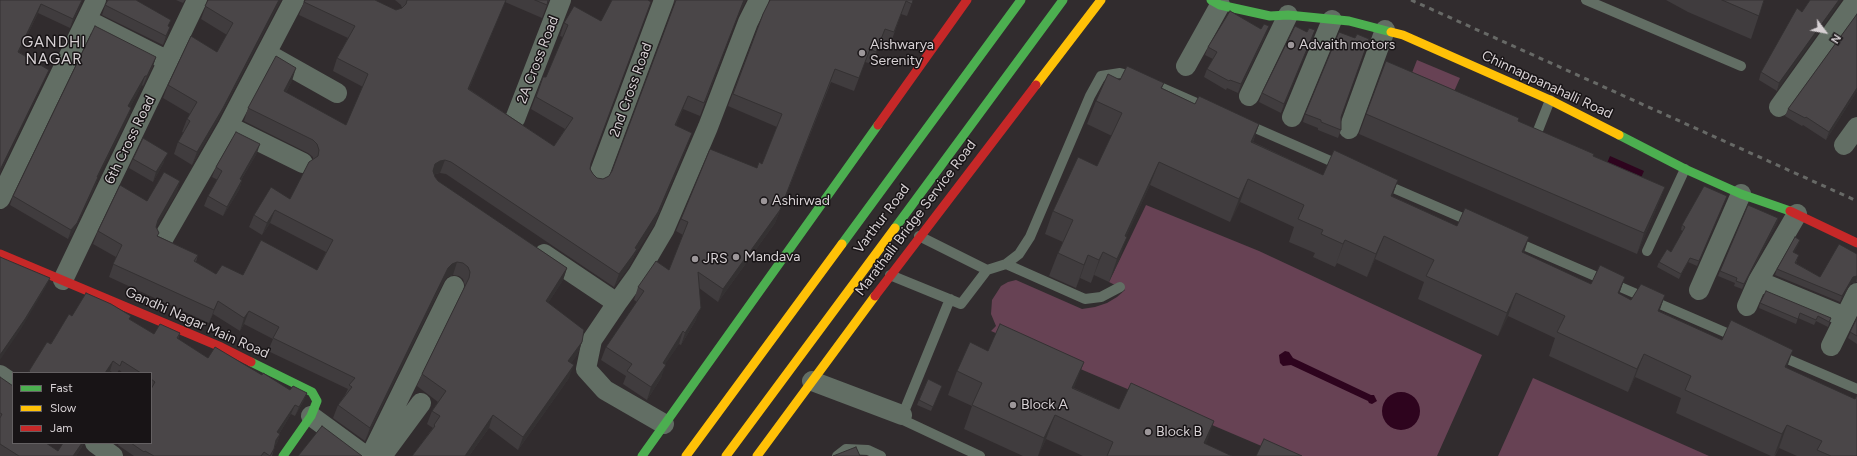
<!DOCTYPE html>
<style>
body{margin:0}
#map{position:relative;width:1857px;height:456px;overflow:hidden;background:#312c2e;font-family:Figtree,sans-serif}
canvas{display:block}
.legend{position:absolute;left:12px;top:372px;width:140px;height:72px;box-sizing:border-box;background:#181416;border:1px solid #646062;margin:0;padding:5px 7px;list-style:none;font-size:12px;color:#d7d1d4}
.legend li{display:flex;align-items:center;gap:8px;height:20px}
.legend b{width:20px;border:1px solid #646062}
.north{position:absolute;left:1805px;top:12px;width:40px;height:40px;-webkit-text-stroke:3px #181416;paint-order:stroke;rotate:122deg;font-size:11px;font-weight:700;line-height:16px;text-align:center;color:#d7d1d4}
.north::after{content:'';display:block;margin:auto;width:14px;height:18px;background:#d7d1d4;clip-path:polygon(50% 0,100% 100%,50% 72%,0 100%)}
</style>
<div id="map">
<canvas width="1857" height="456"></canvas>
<ul class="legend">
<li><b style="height:5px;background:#4caf50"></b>Fast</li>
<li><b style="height:5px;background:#ffc107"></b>Slow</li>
<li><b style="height:5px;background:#c62828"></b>Jam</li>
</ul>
<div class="north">N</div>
</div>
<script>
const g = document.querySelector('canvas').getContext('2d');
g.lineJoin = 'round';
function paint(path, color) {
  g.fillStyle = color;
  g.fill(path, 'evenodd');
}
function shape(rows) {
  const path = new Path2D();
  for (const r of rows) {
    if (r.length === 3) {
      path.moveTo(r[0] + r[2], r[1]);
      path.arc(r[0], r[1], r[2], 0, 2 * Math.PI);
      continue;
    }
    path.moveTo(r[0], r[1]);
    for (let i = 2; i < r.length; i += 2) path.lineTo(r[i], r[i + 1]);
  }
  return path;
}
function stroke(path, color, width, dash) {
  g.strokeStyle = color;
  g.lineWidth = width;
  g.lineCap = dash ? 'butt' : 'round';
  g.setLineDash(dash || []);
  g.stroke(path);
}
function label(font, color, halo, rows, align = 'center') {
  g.font = font + ' Figtree,sans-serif';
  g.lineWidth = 3;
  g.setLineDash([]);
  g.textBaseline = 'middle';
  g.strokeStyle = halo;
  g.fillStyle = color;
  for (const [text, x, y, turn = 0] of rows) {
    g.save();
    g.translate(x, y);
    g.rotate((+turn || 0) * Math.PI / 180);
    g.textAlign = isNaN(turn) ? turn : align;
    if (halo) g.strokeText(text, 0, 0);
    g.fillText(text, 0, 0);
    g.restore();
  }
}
paint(shape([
 [1417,60,1460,78,1452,96,1410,78],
 [1146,205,1259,251,1482,355,1437,456,1285,456,991,331,996,326,991,314,992,300,1001,286,1008,282,1016,280,1082,309,1095,307,1107,303,1117,297,1125,290,1109,282],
 [1533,378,1709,456,1498,456]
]), '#674254');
paint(shape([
 [1610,156,1644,171,1635,192,1601,178],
 [1285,351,1289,352,1293,358,1371,395,1374,395,1377,401,1372,404,1369,403,1368,401,1291,365,1283,366,1280,363,1279,355],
 [1401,411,19]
]), '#2e041e');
stroke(shape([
 [1586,0,1741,66],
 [1151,83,1208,108],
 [1246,124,1342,166],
 [1535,138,1550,100],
 [1384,184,1472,222],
 [919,236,987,270],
 [1514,241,1736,337],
 [1647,251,1685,169],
 [1006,264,1085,299,1101,297,1120,287],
 [890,275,961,304,987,270,1006,264,1019,254,1030,237,1090,96,1101,76,1120,73,1136,77],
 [950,299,901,419,980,456],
 [1778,355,1857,389],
 [837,456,846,449,868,450,881,456]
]), '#626e64', 10);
stroke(shape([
 [87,20,168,61],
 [273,57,337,93],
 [1186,66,1220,5],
 [1249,96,1288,15],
 [1779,107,1856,0],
 [1292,117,1332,20],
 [515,119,561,0],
 [228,126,303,163],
 [1349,129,1385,30],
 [1844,145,1857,127],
 [597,180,664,0],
 [0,199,96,0],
 [163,239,228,126,294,0],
 [544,254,617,303,638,274,664,230,708,127,748,22,759,0],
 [63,280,197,0],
 [1758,281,1845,317],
 [1699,290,1741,194],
 [617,303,592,340,586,369,605,390,664,424],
 [1747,306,1758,281,1797,214],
 [1831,346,1857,293],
 [0,375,13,384],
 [812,381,902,415],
 [311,416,363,454,366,455,372,453,454,286],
 [95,443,113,456],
 [382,456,421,403]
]), '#626e64', 20);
stroke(shape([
 [1211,0,1220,5,1270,16,1288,15,1349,21,1391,32],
 [1619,135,1685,169,1741,194,1790,211],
 [895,228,1063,0],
 [842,244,1021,0],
 [251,362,312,392,317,401,311,416,283,456],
 [642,456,878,125]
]), '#4caf50', 9);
stroke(shape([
 [1391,32,1403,35,1550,100,1619,135],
 [1036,85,1101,0],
 [686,456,842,244],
 [726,456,895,228],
 [757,456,875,296]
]), '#ffc107', 9);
stroke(shape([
 [878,125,967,0],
 [1790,211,1857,243],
 [0,254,221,347,251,362],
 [875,296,1036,85]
]), '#c62828', 9);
stroke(shape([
 [1411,0,1857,201]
]), '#676966', 3, [5, 5]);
paint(shape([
 [0,0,82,0,80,7,70,28,38,13,19,52,49,70,45,79,0,173],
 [107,0,136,0,169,27,167,37,163,45,102,15],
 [176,0,185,0,183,3],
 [208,0,281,0,218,120,192,165,174,154,178,142,184,133,182,132,187,119,190,114,163,98,168,85,217,52,227,35,201,19],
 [395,0,549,0,542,18,505,2,469,89,554,146,565,129,531,109,543,77,546,77,563,37,560,36,564,23,574,6,591,164,590,169,593,174,597,178,603,179,609,176,612,171,675,4,674,0,746,0,737,18,700,116,683,109,676,125,687,146,654,225,635,254,632,261,628,268,614,287,446,174,440,173,435,174,434,175,435,177,438,181,567,268,563,280,548,303,582,342,577,355,571,363,569,378,518,450,489,428,469,456,412,456,432,429,433,428,427,424,432,411,438,402,417,386,422,374,465,286,463,279,459,276,453,275,447,277,444,281,365,441,333,418,338,405,345,395,348,389,268,351,273,339,244,324,240,331,213,314,209,323,109,277,116,257,93,244,98,231,180,181,176,194,156,227,158,236,198,255,196,262,216,274,243,275,317,270,326,252,270,223,262,235,249,227,254,215,290,199,313,159,313,157,308,153,244,121,248,108,292,81,286,92,346,125,363,87,333,71,337,58,348,38,299,15,304,2,396,10,402,8,401,5],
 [913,0,907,16,901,14,890,45,880,42,872,64,865,62,854,91,831,82,775,223,718,302,699,288,696,320,681,345,679,344,665,364,661,378,647,400,623,384,626,376,601,360,606,347,637,302,634,300,638,287,669,270,683,235,676,231,681,219,757,168,762,164,777,127,728,106,763,14],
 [1666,0,1764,0,1751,39,1688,12],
 [1810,0,1777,91,1759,80,1761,72],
 [1857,14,1857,91,1826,140,1803,125,1802,126,1785,116,1788,109],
 [1315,30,1281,113,1259,102,1262,93,1307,32],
 [1266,35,1238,93,1227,88,1226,90,1204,77,1207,69,1213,59,1205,55,1208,47],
 [156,57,153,66,143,86,142,85,130,107,131,108,128,118,98,177,95,187,73,232,68,239,10,205,13,196],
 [1386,61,1518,121,1593,156,1665,187,1657,207,1637,254,1359,134],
 [1120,80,1164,83,1162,88,1195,104,1259,124,1253,142,1323,175,1398,180,1392,196,1457,226,1529,237,1524,253,1591,284,1625,277,1619,294,1631,300,1665,295,1659,311,1722,340,1787,367,1857,456,1797,456,1779,448,1775,456,1771,456,1676,413,1681,398,1635,377,1628,392,1549,356,1555,338,1508,316,1498,336,1418,299,1424,282,1375,259,1367,277,1337,263,1335,267,1313,257,1315,253,1289,242,1294,227,1240,202,1230,222,1150,185,1126,237,1119,260,1109,282,1094,275,1091,283,1080,278,1076,288,1049,276,1058,253,1063,242,1045,234,1053,211,1097,166,1112,136,1087,124,1096,101],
 [1305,114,1341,117,1341,130,1338,138,1318,130,1318,128,1303,122],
 [257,153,241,180,242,180,239,190,223,216,204,206,208,196,218,180,212,177,216,167],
 [133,159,164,162,153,182,129,168],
 [1727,196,1697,266,1688,262,1679,279,1657,267,1659,262,1671,252,1683,231,1681,230,1682,225],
 [1778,218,1777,223,1742,289,1734,286,1735,283,1718,276,1720,271],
 [1800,240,1794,252,1797,261,1796,263,1820,277,1857,254,1857,282,1851,283,1840,302,1775,275,1777,269],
 [1760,303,1831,318,1828,327,1816,321,1814,325,1798,318,1796,324,1759,308],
 [72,316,129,319,154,334,180,333,178,339,208,358,262,375,290,390,307,393,303,402,295,416,291,414,279,434,280,434,277,443,275,446,272,456,134,456,118,445,119,443,151,443,151,373,123,373,119,370,117,373,114,373,110,371,108,373,28,373,29,371],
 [1857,318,1857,344,1848,338],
 [988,351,1074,388,1119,409,1206,444,1232,456,1083,456,1046,439,1038,456,1023,456,964,429,972,406,948,395,957,371],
 [0,377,13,443,58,451,83,445,76,456,0,456],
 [942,386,931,411,917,405,919,400]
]), '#403c3e');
paint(shape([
 [82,0,80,7,70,28,73,19],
 [279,0,281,0,218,120,192,165,197,152],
 [506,0,464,101,468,89],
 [744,0,746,0,737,18,700,116,742,5],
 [1839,0,1842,0,1777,91,1779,83],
 [41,4,38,13,14,61,18,52],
 [1269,26,1266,35,1238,93,1241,84],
 [170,27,167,37,163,45,166,36],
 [1315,30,1312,39,1281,113,1284,104],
 [156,57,153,66,143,86,147,76],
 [296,68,292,81,279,104,284,91],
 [835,69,775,223,718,302,723,289],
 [49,70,45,79,0,173,0,170],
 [145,76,142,85,125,116,128,106],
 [1857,88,1857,91,1826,140,1829,132],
 [688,96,683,109,670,138,675,125],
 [131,108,128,118,94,186,97,177],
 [1259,124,1251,147,1251,142],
 [692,133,687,146,654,225,635,254,632,261,628,268,614,287,619,274,635,248],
 [260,144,257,153,236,188,240,179],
 [168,153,164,162,153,182,156,172],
 [445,160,440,173,435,174,431,177,435,164,440,161],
 [1159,162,1150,185,1116,259,1125,236],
 [98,177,95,187,73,232,68,239,71,230],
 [1248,179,1240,202,1230,222,1239,199],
 [242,180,239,190,223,216,227,207],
 [1398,180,1390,203,1391,196],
 [180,181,176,194,153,233,158,220],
 [1665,187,1657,207,1637,254,1644,233],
 [275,210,270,223,262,235,267,223],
 [1778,218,1777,223,1742,289,1744,284],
 [1384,236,1375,259,1367,277,1376,254],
 [1127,237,1119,260,1109,282,1117,259],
 [1529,237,1521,260,1522,252],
 [1345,240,1335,267,1343,244],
 [1800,240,1798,246,1791,258,1793,252],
 [1103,252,1094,275,1091,283,1099,260],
 [1088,255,1080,278,1076,288,1084,265],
 [1690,258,1688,262,1679,279,1681,274],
 [457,262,453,275,447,277,444,281,365,441,370,428,448,268,452,264],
 [567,268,563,280,541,314,546,301],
 [1857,276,1857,278,1856,282,1851,283,1840,302,1842,296,1853,277],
 [1625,277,1617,300,1618,293],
 [50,278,46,287,21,329,0,360,0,355],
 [1516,293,1508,316,1498,336,1507,313],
 [1665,295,1657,318,1658,311],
 [218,301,213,314,209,323,214,310],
 [701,308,696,320,681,345,685,333],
 [249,311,244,324,240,331,244,318],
 [683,331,679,344,658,375,663,363],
 [582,342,577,355,563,374,568,361],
 [1793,350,1785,373,1785,367],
 [1644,354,1635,377,1628,392,1637,369],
 [113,361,110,371,108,373,105,373],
 [1084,362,1075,386,1063,411,1072,388],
 [574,365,569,378,518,450,523,437],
 [666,365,661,378,647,400,651,387],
 [307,393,303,402,295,416,299,407],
 [295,405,291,414,274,442,277,432],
 [493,415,489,428,469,456,465,456],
 [1055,415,1046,439,1038,456,1044,438],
 [1214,421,1206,445,1204,443],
 [1787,425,1779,448,1774,456,1782,434],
 [280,434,277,443,273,449,276,440],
 [82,443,84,443,76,456,73,456]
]), '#343132');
const building = shape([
 [0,0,82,0,73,19,41,4,18,52,49,70,0,170,0,0],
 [108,0,136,0,171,20,168,26,170,27,166,36,105,5,108,0],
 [208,0,279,0,223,108,197,152,178,142,190,121,187,119,197,102,168,85,191,36,217,52,233,23,205,6,208,0],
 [305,0,375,0,396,10,402,8,406,4,407,0,506,0,468,89,554,146,573,118,536,97,543,77,546,77,568,25,564,23,574,6,601,21,612,0,648,0,651,2,591,163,590,169,593,174,597,178,603,179,609,176,612,171,676,0,744,0,742,5,704,103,688,96,675,125,692,133,658,212,635,248,637,249,633,255,619,274,451,162,445,160,440,161,435,164,433,171,435,177,438,181,567,268,546,301,584,330,582,342,568,361,574,365,523,437,493,415,465,456,412,456,435,426,434,425,440,416,432,411,446,391,422,374,469,278,470,272,468,267,463,263,457,262,452,264,448,268,370,428,338,405,352,387,349,385,355,378,273,338,279,327,249,311,244,318,218,301,214,310,113,264,122,245,98,231,120,185,147,201,164,172,180,181,158,220,156,227,159,233,157,236,198,255,194,261,216,274,222,265,243,275,261,240,317,270,333,240,275,210,267,223,254,215,271,187,290,199,309,162,318,156,319,150,317,144,313,140,248,108,276,56,296,68,284,91,346,125,368,74,337,58,355,26,304,2,305,0],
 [535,0,548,0,547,5,535,0],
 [770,0,913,0,912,4,906,1,894,32,885,29,876,52,870,49,859,78,835,69,780,210,723,289,698,272,701,308,685,333,683,331,663,363,666,365,651,387,627,371,632,364,606,347,644,291,638,287,656,261,669,270,688,222,681,219,710,149,757,168,759,162,762,164,782,114,733,94,763,14,770,0],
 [1722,0,1764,0,1759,16,1722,0],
 [1810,0,1839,0,1779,83,1761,72,1797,8,1802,12,1810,0],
 [1230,11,1261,29,1264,24,1269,26,1241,84,1230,80,1229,81,1207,69,1217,52,1208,47,1230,11],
 [1857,14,1857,88,1829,132,1806,117,1805,118,1788,109,1857,14],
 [95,26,156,57,147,76,145,76,128,106,131,108,97,177,98,177,77,223,71,230,13,196,95,26],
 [1295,26,1307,32,1309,28,1315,30,1284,104,1262,93,1295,26],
 [1339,32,1355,38,1357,34,1369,39,1341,117,1341,130,1321,122,1321,120,1305,114,1339,32],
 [1386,61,1519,118,1518,121,1594,154,1593,156,1665,187,1644,233,1366,114,1386,61],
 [1127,66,1164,83,1161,88,1195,104,1199,96,1259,124,1251,142,1323,175,1334,150,1398,180,1391,196,1457,226,1465,208,1529,237,1522,252,1591,284,1600,265,1625,277,1618,293,1631,300,1641,284,1665,295,1658,311,1722,340,1731,320,1793,350,1785,367,1855,399,1857,395,1857,456,1831,456,1817,450,1822,441,1787,425,1782,434,1685,390,1691,376,1644,354,1637,369,1557,332,1565,316,1516,293,1507,313,1426,276,1434,260,1384,236,1376,254,1345,240,1343,244,1321,234,1323,230,1298,219,1304,205,1248,179,1239,199,1159,162,1125,236,1127,237,1117,259,1103,252,1099,260,1088,255,1084,265,1058,253,1073,220,1053,211,1078,157,1097,166,1122,113,1096,101,1108,74,1120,80,1127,66],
 [236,132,260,144,240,179,242,180,227,207,208,196,222,171,216,167,236,132],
 [143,138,168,153,156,172,133,159,143,138],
 [1704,186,1727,196,1699,261,1690,258,1681,274,1659,262,1667,249,1671,252,1685,227,1682,225,1704,186],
 [1748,205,1778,218,1744,284,1736,281,1737,278,1720,271,1748,205],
 [1795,237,1800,240,1793,252,1799,255,1795,263,1820,277,1839,244,1857,254,1857,276,1853,277,1842,296,1777,269,1795,237],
 [0,257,50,278,25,319,0,355,0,257],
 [1766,291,1831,318,1829,322,1818,316,1816,320,1800,313,1798,319,1760,303,1766,291],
 [86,293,111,304,131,316,129,319,154,334,160,324,180,333,177,338,208,358,215,347,262,375,263,373,290,390,293,386,307,393,299,407,295,405,277,432,280,434,276,440,274,449,270,456,264,452,261,456,154,456,145,451,144,452,131,443,151,443,151,389,155,382,151,379,151,373,141,373,122,361,120,366,113,361,105,373,31,373,29,371,47,342,51,344,69,314,72,316,86,293],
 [1857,318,1857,336,1850,332,1857,318],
 [1000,324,1084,362,1072,388,1119,409,1131,383,1214,421,1204,443,1232,456,1107,456,1113,442,1055,415,1044,438,972,405,982,383,957,371,970,342,988,351,1000,324],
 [0,377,13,386,13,443,46,443,58,451,63,443,82,443,73,456,19,456,0,444,0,418,2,414,0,413,0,377],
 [928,379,942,386,933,407,919,400,928,379],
 [322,426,362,456,298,456,322,426],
 [1264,439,1302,456,1256,456,1264,439],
 [856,447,860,456,833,456,856,447]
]);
paint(building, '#4a4648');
stroke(building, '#343132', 1);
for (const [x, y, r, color] of [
 [1291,45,4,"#9d979a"],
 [862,53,4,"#9d979a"],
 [764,201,4,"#9d979a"],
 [736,257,4,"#9d979a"],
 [695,259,4,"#9d979a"],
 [1013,405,4,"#9d979a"],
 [1148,432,4,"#9d979a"]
]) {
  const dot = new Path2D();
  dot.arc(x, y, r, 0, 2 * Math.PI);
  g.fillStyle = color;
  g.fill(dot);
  stroke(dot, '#181416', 1.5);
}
label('14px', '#d7d1d4', '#181416', [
 ["Aishwarya",870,45],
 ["Serenity",870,61],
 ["Advaith motors",1299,45],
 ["Ashirwad",772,201],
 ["Mandava",744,257],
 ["JRS",703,259],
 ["Block A",1021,405],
 ["Block B",1156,432]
], 'left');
label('14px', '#d7d1d4', '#181416', [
 ["2A Cross Road",538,60,-69],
 ["Chinnappanahalli Road",1547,85,25],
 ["2nd Cross Road",631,90,-70],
 ["6th Cross Road",130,140,-64],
 ["Marathalli Bridge Service Road",916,218,-53],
 ["Varthur Road",882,219,-53],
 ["Gandhi Nagar Main Road",197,323,24]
]);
g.letterSpacing = '1px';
label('15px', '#d7d1d4', '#181416', [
 ["GANDHI",54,43],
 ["NAGAR",54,60]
]);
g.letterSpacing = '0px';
</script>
